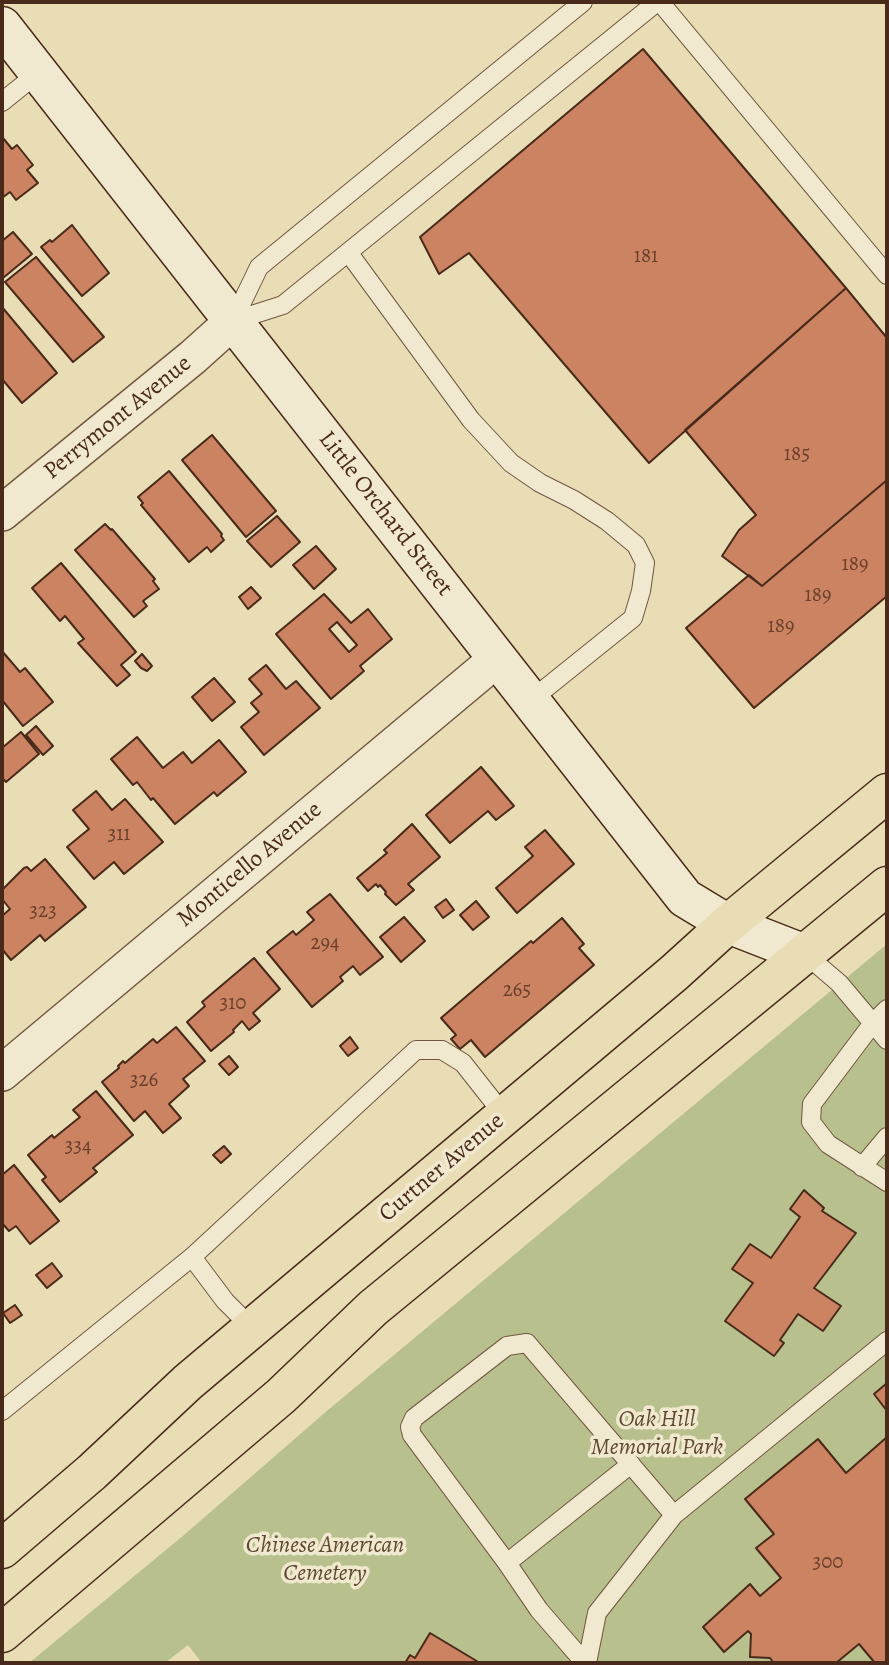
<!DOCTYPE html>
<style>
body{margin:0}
#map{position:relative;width:889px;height:1665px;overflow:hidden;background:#e9ddb5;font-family:Alegreya,serif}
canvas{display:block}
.frame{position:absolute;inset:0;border:4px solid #492a1a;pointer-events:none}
</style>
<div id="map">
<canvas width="889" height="1665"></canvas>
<div class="frame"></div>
</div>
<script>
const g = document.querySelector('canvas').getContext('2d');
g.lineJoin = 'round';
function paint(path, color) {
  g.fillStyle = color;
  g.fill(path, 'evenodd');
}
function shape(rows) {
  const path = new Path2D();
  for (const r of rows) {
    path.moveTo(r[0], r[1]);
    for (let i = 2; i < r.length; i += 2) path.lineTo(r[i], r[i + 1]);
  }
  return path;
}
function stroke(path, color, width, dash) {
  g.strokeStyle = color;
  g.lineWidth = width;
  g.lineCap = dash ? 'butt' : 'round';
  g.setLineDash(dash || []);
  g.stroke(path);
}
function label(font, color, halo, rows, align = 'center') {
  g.font = font + ' Alegreya,serif';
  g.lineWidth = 7;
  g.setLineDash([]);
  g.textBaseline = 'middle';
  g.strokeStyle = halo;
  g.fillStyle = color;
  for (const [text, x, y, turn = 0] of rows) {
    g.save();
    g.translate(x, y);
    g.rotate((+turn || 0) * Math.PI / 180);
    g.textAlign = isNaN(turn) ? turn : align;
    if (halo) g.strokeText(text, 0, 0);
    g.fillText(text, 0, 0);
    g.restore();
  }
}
paint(shape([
 [887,944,887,1663,202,1663,188,1645,165,1663,29,1663,184,1535,328,1410]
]), '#b8c08d');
const building = shape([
 [643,49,846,288,649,463,469,253,439,274,420,237,643,49],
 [3,138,12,149,17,145,33,165,27,170,38,183,16,200,10,192,2,198,3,138],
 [72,225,109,273,82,296,41,247,50,240,52,242,72,225],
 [13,232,32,254,3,278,2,241,13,232],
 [36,257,104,337,73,362,5,282,36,257],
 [846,288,887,338,887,480,762,586,722,556,739,530,756,515,685,430,846,288],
 [2,307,57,373,22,403,2,379,2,307],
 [212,435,276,511,246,537,182,460,212,435],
 [169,471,222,534,221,536,224,540,211,552,207,547,189,562,141,505,143,503,138,497,169,471],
 [887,480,887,596,754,708,686,628,749,575,762,586,887,480],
 [277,516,300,542,271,567,247,541,277,516],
 [105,524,111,530,112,529,155,579,153,581,159,589,143,601,147,606,134,617,75,550,105,524],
 [316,546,336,569,314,589,293,565,316,546],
 [61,563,136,652,121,665,130,675,117,686,78,643,84,639,65,616,60,621,32,588,61,563],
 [251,587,261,598,248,609,239,597,251,587],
 [324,594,351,623,368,609,392,639,360,666,364,671,331,699,276,634,324,594],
 [337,622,357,645,349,652,329,629,337,622],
 [2,651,20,672,25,668,53,702,23,726,2,700,2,651],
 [142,654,152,666,147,671,141,668,135,661,142,654],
 [266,665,286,689,296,681,320,708,264,755,241,727,259,712,251,703,262,694,249,679,266,665],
 [214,678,235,702,212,721,192,697,214,678],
 [36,726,53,746,43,755,26,735,36,726],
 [21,732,39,754,6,782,2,778,2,748,21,732],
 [137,737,163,768,183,752,192,763,219,740,246,772,217,796,214,792,175,824,153,798,151,800,137,782,133,785,111,759,137,737],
 [481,767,514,806,496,820,488,811,450,843,426,815,481,767],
 [96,791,112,810,125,799,163,842,124,874,114,862,94,879,67,847,89,829,73,810,96,791],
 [412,824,440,857,408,884,414,890,396,905,385,894,386,892,380,885,378,887,376,884,368,891,357,878,387,853,384,850,412,824],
 [545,830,574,864,517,913,496,888,533,856,525,847,545,830],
 [45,859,86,907,45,941,40,935,11,960,2,949,2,916,10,909,2,899,2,890,24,868,27,867,31,871,45,859],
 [330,894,383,957,360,975,353,966,340,977,343,981,312,1007,267,952,293,931,296,935,314,920,307,912,330,894],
 [446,899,454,910,443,918,435,907,446,899],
 [476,901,489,917,473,930,460,915,476,901],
 [404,917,425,941,401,962,380,937,404,917],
 [562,918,584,944,579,948,594,965,485,1057,471,1040,460,1049,451,1039,456,1035,441,1018,531,941,533,943,562,918],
 [254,958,280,989,253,1013,260,1021,249,1030,242,1021,233,1030,234,1032,211,1051,187,1022,205,1006,202,1002,254,958],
 [176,1027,205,1061,183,1079,189,1086,169,1104,181,1118,163,1133,145,1111,134,1121,102,1082,119,1068,118,1066,123,1061,125,1063,153,1039,157,1043,176,1027],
 [350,1037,358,1048,348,1056,340,1046,350,1037],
 [229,1056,238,1067,229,1075,219,1064,229,1056],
 [96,1091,133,1135,93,1168,97,1172,60,1202,42,1180,46,1177,28,1155,52,1135,54,1138,80,1117,73,1110,96,1091],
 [224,1146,231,1154,221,1163,213,1155,224,1146],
 [14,1165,59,1221,30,1244,16,1226,9,1231,2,1223,2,1175,14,1165],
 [804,1190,824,1208,822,1211,856,1233,814,1288,841,1306,823,1331,798,1314,780,1340,784,1343,774,1356,725,1321,753,1283,732,1269,750,1244,771,1258,800,1217,790,1209,804,1190],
 [52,1263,62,1276,47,1288,36,1275,52,1263],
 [15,1305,22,1315,10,1323,3,1313,15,1305],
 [887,1383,887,1411,874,1394,887,1383],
 [887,1437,887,1663,875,1663,859,1644,836,1663,771,1663,773,1662,770,1658,750,1657,751,1634,748,1631,724,1652,703,1627,750,1584,760,1596,781,1578,756,1548,774,1534,745,1499,818,1439,846,1473,887,1437],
 [430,1633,480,1663,405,1663,410,1655,415,1658,430,1633]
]);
paint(building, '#cb8362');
stroke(building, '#492a1a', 2);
const lane = shape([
 [660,2,887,275],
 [2,102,38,73],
 [348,252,471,420,511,463,540,483,574,500,607,521,636,545,645,563,641,591,633,618,531,700],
 [233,321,283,305,657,2],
 [233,321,259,267,583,2],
 [805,954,839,983,887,1040],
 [887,1009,873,1023,812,1104,811,1122,828,1144,887,1182],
 [862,1167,887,1137],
 [192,1257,225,1301,252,1328],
 [2,1411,192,1257,416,1050,442,1050,463,1063,504,1115],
 [507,1563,631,1464],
 [585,1663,539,1610,507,1563,412,1435,410,1427,414,1418,507,1346,527,1343,674,1515],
 [587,1663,597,1613,674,1515,887,1341]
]);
const street = shape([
 [2,513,193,357,233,321],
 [2,1073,498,658]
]);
const secondary = shape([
 [2,26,685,898,728,924,805,954]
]);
const primary = shape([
 [2,1549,92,1472,188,1382,674,973,728,924,887,793],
 [2,1633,281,1396,373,1308,887,886]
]);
stroke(lane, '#715741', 20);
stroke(street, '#715741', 38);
stroke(secondary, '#492a1a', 41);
stroke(primary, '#492a1a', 41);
stroke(lane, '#f1e9cf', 18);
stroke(street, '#f1e9cf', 35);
stroke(secondary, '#f1e9cf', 38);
stroke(primary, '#e9ddb5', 38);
label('21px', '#6a402c', null, [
 ["181",646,257],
 ["185",797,455],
 ["189",855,565],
 ["189",818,596],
 ["189",781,627],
 ["311",119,835],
 ["323",43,912],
 ["294",325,944],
 ["265",517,991],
 ["310",233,1004],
 ["326",144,1081],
 ["334",78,1147],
 ["300",828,1563]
]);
label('24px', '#492a1a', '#f1e9cf', [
 ["Perrymont Avenue",118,418,-39],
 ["Little Orchard Street",385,514,52],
 ["Monticello Avenue",250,865,-40],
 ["Curtner Avenue",442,1168,-40]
]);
label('italic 24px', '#5f4831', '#f1e9cf', [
 ["Oak Hill",657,1420],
 ["Memorial Park",657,1448],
 ["Chinese American",325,1546],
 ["Cemetery",325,1574]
]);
</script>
